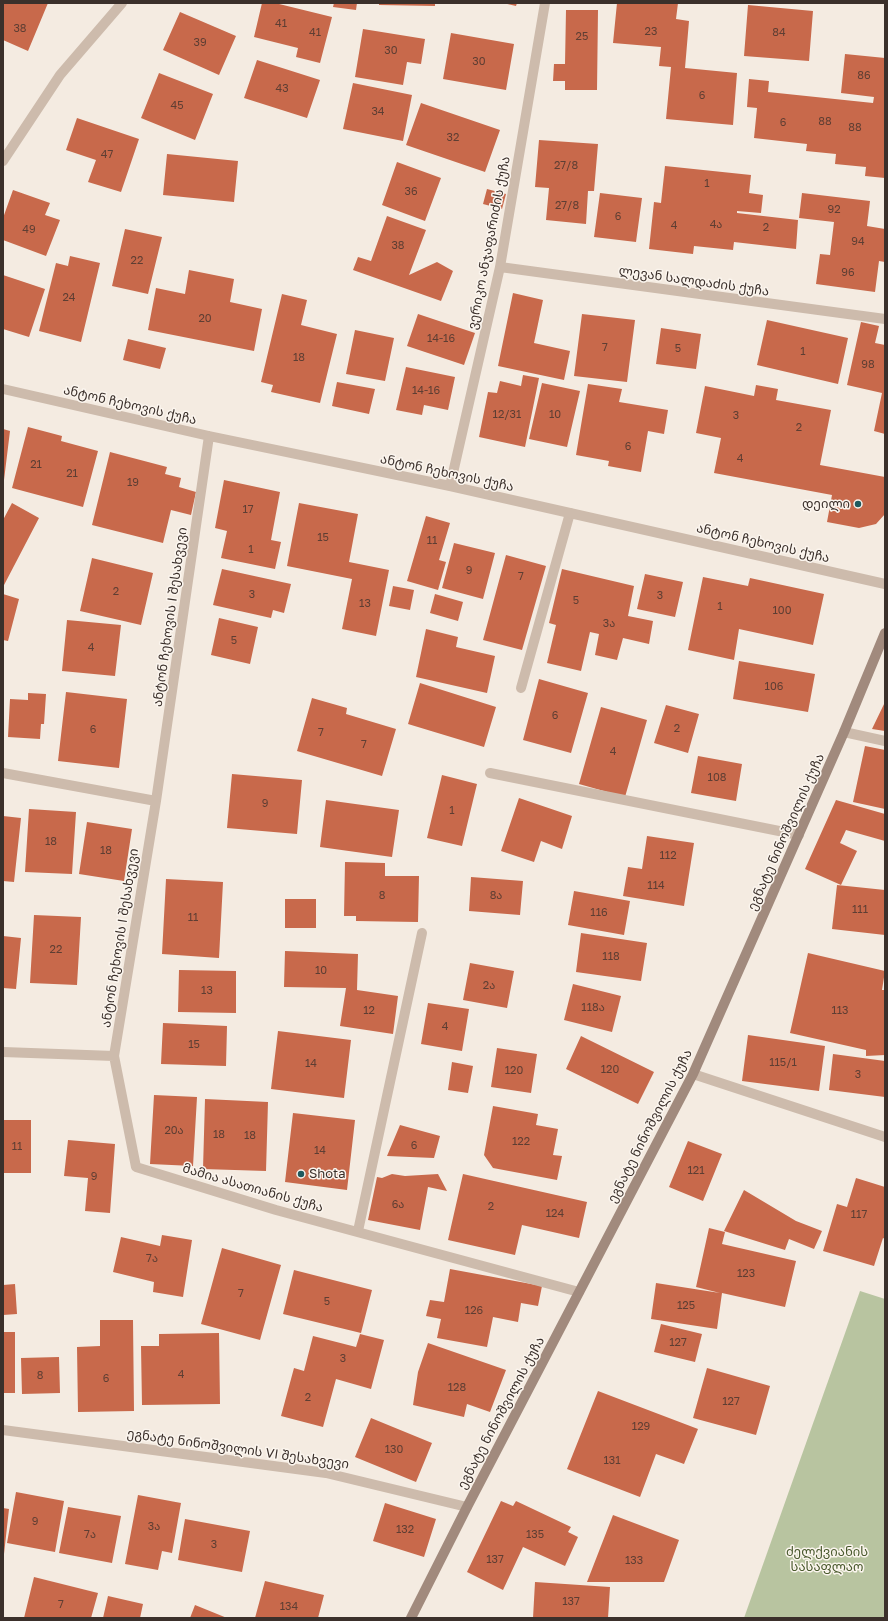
<!DOCTYPE html>
<meta charset="utf-8">
<style>
body{margin:0}
#map{position:relative;width:888px;height:1621px;overflow:hidden;background:#f4ebe1;font-family:"Golos Text",sans-serif}
canvas{display:block}
.frame{position:absolute;inset:0;border:4px solid #3b302b;pointer-events:none}
</style>
<div id="map">
<canvas width="888" height="1621"></canvas>
<div class="frame"></div>
</div>
<script>
const g = document.querySelector('canvas').getContext('2d');
g.lineJoin = 'round';
function paint(path, color) {
  g.fillStyle = color;
  g.fill(path, 'evenodd');
}
function shape(rows) {
  const path = new Path2D();
  for (const r of rows) {
    path.moveTo(r[0], r[1]);
    for (let i = 2; i < r.length; i += 2) path.lineTo(r[i], r[i + 1]);
  }
  return path;
}
function stroke(path, color, width, dash) {
  g.strokeStyle = color;
  g.lineWidth = width;
  g.lineCap = dash ? 'butt' : 'round';
  g.setLineDash(dash || []);
  g.stroke(path);
}
function label(font, color, halo, rows, align = 'center') {
  g.font = font + ' "Golos Text","Noto Sans Georgian",sans-serif';
  g.lineWidth = 3;
  g.setLineDash([]);
  g.textBaseline = 'middle';
  g.strokeStyle = halo;
  g.fillStyle = color;
  for (const [text, x, y, turn = 0] of rows) {
    g.save();
    g.translate(x, y);
    g.rotate((+turn || 0) * Math.PI / 180);
    g.textAlign = isNaN(turn) ? turn : align;
    if (halo) g.strokeText(text, 0, 0);
    g.fillText(text, 0, 0);
    g.restore();
  }
}
paint(shape([
 [860,1291,885,1299,885,1618,744,1618]
]), '#b8c4a0');
paint(shape([
 [3,3,48,3,28,51,3,40],
 [262,3,275,3,332,17,320,63,296,57,298,48,254,37],
 [334,3,357,3,356,10,333,7],
 [379,3,435,3,435,6,379,5],
 [503,3,517,3,516,6],
 [617,3,678,3,676,19,689,21,685,68,737,73,733,125,666,119,671,67,659,66,661,47,613,43],
 [748,5,813,11,809,61,744,56],
 [566,10,598,10,597,90,565,90,565,81,553,81,554,64,565,64],
 [180,12,236,36,219,75,163,50],
 [363,29,425,39,421,64,407,62,403,85,355,77],
 [451,33,514,44,506,90,443,79],
 [845,54,885,58,885,178,865,176,866,167,835,164,836,154,806,151,807,144,754,138,757,108,747,107,749,79,769,81,768,92,873,103,874,97,841,93],
 [257,60,320,80,307,118,244,98],
 [159,73,213,94,195,140,141,118],
 [353,83,412,95,403,141,343,129],
 [421,103,500,130,485,172,406,145],
 [77,118,139,139,121,192,88,182,96,160,66,150],
 [539,140,598,144,594,191,588,191,586,224,546,220,549,188,535,187],
 [167,154,238,161,234,202,163,195],
 [397,162,441,178,425,221,382,205],
 [665,166,751,175,749,193,763,195,761,213,737,211,737,213,798,220,796,249,734,242,733,250,694,246,693,254,649,249,654,202,661,203],
 [487,189,506,194,502,209,483,204],
 [13,190,50,203,45,215,60,220,46,256,3,240,3,218],
 [600,193,642,198,636,242,594,237],
 [802,193,870,201,867,226,885,229,885,262,879,261,875,292,816,284,820,254,830,255,834,222,799,218],
 [387,216,426,230,409,275,437,262,453,271,441,301,353,270,358,257,371,261],
 [125,229,162,237,148,294,112,286],
 [70,256,100,263,81,342,39,331,56,263,68,266],
 [189,270,234,279,230,302,262,309,254,351,148,330,156,288,185,294],
 [3,275,45,289,29,337,3,329],
 [513,293,543,300,534,343,570,351,564,380,498,366],
 [282,294,307,300,301,325,337,334,320,403,271,392,273,385,261,382],
 [418,314,475,333,464,365,407,346],
 [582,314,635,320,627,382,574,376],
 [767,320,848,338,838,384,757,365],
 [861,322,879,326,875,343,885,345,885,434,874,431,882,393,847,385],
 [661,328,701,334,696,369,656,364],
 [355,330,394,338,385,381,346,374],
 [128,339,166,348,160,369,123,360],
 [406,367,455,377,448,410,424,405,422,415,396,410],
 [523,375,539,378,525,447,479,437,488,392,497,393,500,381,521,386],
 [337,382,375,389,369,414,332,406],
 [542,383,580,391,567,447,529,439],
 [588,384,622,389,619,402,668,410,664,434,648,431,641,472,608,466,609,461,576,455],
 [756,385,778,389,776,400,831,410,820,465,885,477,885,514,876,524,859,528,827,522,832,495,714,473,721,438,696,433,705,386,754,396],
 [28,427,62,436,61,441,98,451,83,507,12,488],
 [3,429,10,431,4,480,3,480],
 [110,452,167,467,165,474,181,478,179,487,196,492,191,515,171,510,163,543,92,525],
 [224,480,280,492,271,540,281,542,275,569,221,558,227,531,215,528],
 [12,503,39,518,3,587,3,520],
 [299,503,358,514,349,562,389,570,376,636,342,629,352,579,287,566],
 [426,516,450,523,439,560,446,562,438,590,407,581],
 [454,543,495,553,483,599,442,588],
 [506,555,546,566,522,650,483,640],
 [92,558,153,573,141,625,80,611],
 [222,569,291,584,284,613,273,610,271,618,213,605],
 [562,569,634,586,628,616,653,621,649,644,623,638,617,660,595,655,599,634,590,632,581,671,547,663,556,625,549,623],
 [645,574,683,582,675,617,637,609],
 [703,577,748,586,750,578,824,594,813,645,739,629,734,660,688,650],
 [393,586,414,590,410,610,389,606],
 [3,594,19,599,8,641,3,640],
 [435,594,463,602,458,621,430,613],
 [219,618,258,627,250,664,211,655],
 [67,620,121,625,115,676,62,671],
 [426,629,458,637,456,647,495,656,487,693,416,677],
 [739,661,815,674,808,712,733,699],
 [539,679,588,693,571,753,523,740],
 [420,683,496,707,484,747,408,724],
 [66,692,127,699,119,768,58,761],
 [28,693,46,694,44,724,41,724,40,739,8,737,10,699,28,700],
 [312,698,347,708,346,714,396,729,382,776,297,751],
 [885,702,885,731,872,729],
 [666,705,699,714,688,753,654,743],
 [601,707,647,720,625,797,579,784],
 [865,746,885,750,885,809,853,802],
 [698,756,742,764,736,801,691,793],
 [232,774,302,780,297,834,227,828],
 [442,775,477,784,462,846,427,838],
 [519,798,572,816,562,849,541,841,534,862,501,851],
 [326,800,399,810,392,857,320,847],
 [836,800,885,814,885,841,846,830,840,843,857,851,841,885,805,869],
 [29,809,76,812,72,874,25,872],
 [3,816,21,818,14,882,3,881],
 [87,822,132,829,124,881,79,874],
 [647,836,694,843,684,906,623,896,628,867,642,869],
 [345,862,385,863,385,876,419,876,418,922,356,921,356,916,344,916],
 [471,877,523,881,520,915,469,911],
 [166,879,223,882,219,958,162,954],
 [837,885,885,890,885,935,832,929],
 [574,891,630,901,624,935,568,925],
 [285,899,316,899,316,928,285,928],
 [34,915,81,917,77,985,30,983],
 [581,933,647,943,641,981,576,972],
 [3,936,21,938,16,989,3,988],
 [285,951,358,954,357,990,398,996,393,1034,340,1026,346,988,284,987],
 [808,953,885,971,882,990,885,990,885,1055,866,1056,866,1050,790,1033],
 [470,963,514,971,507,1008,463,1000],
 [179,970,236,971,236,1013,178,1012],
 [573,984,621,996,612,1032,564,1020],
 [428,1003,469,1009,462,1051,421,1044],
 [163,1023,227,1026,226,1066,161,1064],
 [278,1031,351,1040,344,1098,271,1089],
 [748,1035,825,1046,819,1091,742,1081],
 [581,1036,654,1072,638,1104,566,1069],
 [497,1048,537,1054,531,1093,491,1087],
 [833,1054,885,1061,885,1097,829,1090],
 [452,1062,473,1066,468,1093,448,1090],
 [154,1095,197,1097,193,1166,150,1164],
 [205,1099,268,1102,266,1171,203,1169],
 [493,1106,538,1114,536,1125,558,1129,553,1155,562,1156,557,1180,493,1168,484,1155],
 [293,1113,355,1120,347,1190,285,1182],
 [3,1120,31,1120,31,1173,3,1173],
 [400,1125,440,1136,434,1158,387,1156],
 [68,1140,115,1144,110,1213,85,1211,88,1178,64,1176],
 [688,1141,722,1154,703,1201,669,1187],
 [392,1174,405,1176,438,1174,447,1191,428,1187,420,1230,368,1220,377,1177,382,1178],
 [463,1174,587,1202,579,1238,522,1225,515,1255,448,1240],
 [856,1178,885,1187,885,1239,883,1238,874,1266,823,1251,837,1204,847,1207],
 [744,1190,796,1221,822,1231,814,1249,789,1239,785,1250,724,1231],
 [709,1228,725,1232,722,1244,796,1261,785,1307,722,1293,717,1329,651,1319,656,1283,720,1293,696,1287],
 [162,1235,192,1240,183,1297,153,1292,154,1282,113,1272,121,1237,160,1246],
 [222,1248,281,1265,260,1340,201,1324],
 [450,1269,542,1286,538,1306,521,1303,518,1322,493,1317,487,1347,437,1338,441,1319,426,1316,430,1300,444,1302],
 [294,1270,372,1290,361,1333,283,1314],
 [15,1284,17,1314,3,1315,3,1285],
 [100,1320,133,1320,134,1411,78,1412,77,1347,100,1346],
 [661,1324,702,1334,695,1362,654,1352],
 [3,1332,15,1332,15,1393,3,1393],
 [219,1333,220,1404,142,1405,141,1346,159,1346,159,1334],
 [360,1334,384,1340,371,1389,336,1379,323,1427,281,1416,294,1368,304,1371,313,1336,356,1347],
 [428,1343,506,1370,490,1412,467,1404,464,1417,413,1405,418,1372],
 [59,1357,60,1393,22,1394,21,1358],
 [707,1368,770,1386,756,1435,693,1418],
 [598,1391,698,1429,684,1464,656,1454,640,1497,567,1469],
 [371,1418,432,1443,416,1482,355,1457],
 [16,1492,64,1501,55,1552,7,1543],
 [138,1495,181,1503,172,1553,162,1551,158,1570,125,1564],
 [501,1501,513,1506,516,1501,571,1527,568,1532,578,1537,565,1566,523,1547,503,1590,467,1572],
 [385,1503,436,1519,424,1557,373,1541],
 [68,1507,121,1516,112,1563,59,1553],
 [3,1508,9,1509,4,1554,3,1554],
 [613,1515,679,1540,664,1582,587,1582],
 [185,1519,250,1531,242,1572,178,1560],
 [34,1577,98,1593,91,1618,24,1618],
 [265,1581,324,1595,318,1618,255,1618],
 [535,1582,610,1587,608,1618,533,1618],
 [108,1596,143,1604,140,1618,103,1618],
 [195,1605,227,1618,190,1618]
]), '#c8694b');
stroke(shape([
 [521,688,570,513],
 [490,773,799,835],
 [358,1231,422,933]
]), '#cdbbac', 10);
stroke(shape([
 [3,161,60,75,122,3],
 [500,267,885,319],
 [3,389,209,436,450,486,885,584],
 [450,486,500,267,545,3],
 [844,732,885,741],
 [3,773,156,801],
 [3,1052,114,1056,136,1167,276,1210,579,1292],
 [114,1056,156,801,209,436],
 [693,1074,885,1137],
 [3,1430,326,1473,467,1507]
]), '#cdbbac', 10);
stroke(shape([
 [411,1618,467,1507,693,1074,844,732,885,633]
]), '#a18a7d', 10);
for (const [x, y, r, color] of [
 [858,504,4,"#1f5a5e"],
 [301,1174,4,"#1f5a5e"]
]) {
  const dot = new Path2D();
  dot.arc(x, y, r, 0, 2 * Math.PI);
  g.fillStyle = color;
  g.fill(dot);
  stroke(dot, '#fbf5ee', 1.5);
}
label('11px', '#5e3e33', null, [
 ["41",281,24],
 ["38",20,29],
 ["23",651,32],
 ["41",315,33],
 ["84",779,33],
 ["25",582,37],
 ["39",200,43],
 ["30",391,51],
 ["30",479,62],
 ["86",864,76],
 ["43",282,89],
 ["6",702,96],
 ["45",177,106],
 ["34",378,112],
 ["88",825,122],
 ["6",783,123],
 ["88",855,128],
 ["32",453,138],
 ["47",107,155],
 ["27/8",566,166],
 ["1",707,184],
 ["36",411,192],
 ["27/8",567,206],
 ["92",834,210],
 ["6",618,217],
 ["4ა",716,225],
 ["4",674,226],
 ["2",766,228],
 ["49",29,230],
 ["94",858,242],
 ["38",398,246],
 ["22",137,261],
 ["96",848,273],
 ["24",69,298],
 ["20",205,319],
 ["14-16",441,339],
 ["7",605,348],
 ["5",678,349],
 ["1",803,352],
 ["18",299,358],
 ["98",868,365],
 ["14-16",426,391],
 ["12/31",507,415],
 ["10",555,415],
 ["3",736,416],
 ["2",799,428],
 ["6",628,447],
 ["4",740,459],
 ["21",36,465],
 ["21",72,474],
 ["19",133,483],
 ["17",248,510],
 ["15",323,538],
 ["11",432,541],
 ["1",251,550],
 ["9",469,571],
 ["7",521,577],
 ["2",116,592],
 ["3",252,595],
 ["3",660,596],
 ["5",576,601],
 ["13",365,604],
 ["1",720,607],
 ["100",782,611],
 ["3ა",609,624],
 ["5",234,641],
 ["4",91,648],
 ["106",774,687],
 ["6",555,716],
 ["2",677,729],
 ["6",93,730],
 ["7",321,733],
 ["7",364,745],
 ["4",613,752],
 ["108",717,778],
 ["9",265,804],
 ["1",452,811],
 ["18",51,842],
 ["18",106,851],
 ["112",668,856],
 ["114",656,886],
 ["8",382,896],
 ["8ა",496,896],
 ["111",860,910],
 ["116",599,913],
 ["11",193,918],
 ["22",56,950],
 ["118",611,957],
 ["10",321,971],
 ["2ა",489,986],
 ["13",207,991],
 ["118ა",593,1008],
 ["12",369,1011],
 ["113",840,1011],
 ["4",445,1027],
 ["15",194,1045],
 ["115/1",783,1063],
 ["14",311,1064],
 ["120",610,1070],
 ["120",514,1071],
 ["3",858,1075],
 ["20ა",174,1131],
 ["18",219,1135],
 ["18",250,1136],
 ["122",521,1142],
 ["6",414,1146],
 ["11",17,1147],
 ["14",320,1151],
 ["121",696,1171],
 ["9",94,1177],
 ["6ა",398,1205],
 ["2",491,1207],
 ["124",555,1214],
 ["117",859,1215],
 ["7ა",152,1259],
 ["123",746,1274],
 ["7",241,1294],
 ["5",327,1302],
 ["125",686,1306],
 ["126",474,1311],
 ["127",678,1343],
 ["3",343,1359],
 ["4",181,1375],
 ["8",40,1376],
 ["6",106,1379],
 ["128",457,1388],
 ["2",308,1398],
 ["127",731,1402],
 ["129",641,1427],
 ["130",394,1450],
 ["131",612,1461],
 ["9",35,1522],
 ["3ა",154,1527],
 ["132",405,1530],
 ["7ა",90,1535],
 ["135",535,1535],
 ["3",214,1545],
 ["137",495,1560],
 ["133",634,1561],
 ["137",571,1602],
 ["7",61,1605],
 ["134",289,1607]
]);
label('13px', '#3b302b', '#fbf5ee', [
 ["ვერიკო ანჯაფარიძის ქუჩა",489,243,-79],
 ["ლევან სალდაძის ქუჩა",694,281,8],
 ["ანტონ ჩეხოვის ქუჩა",130,405,13],
 ["ანტონ ჩეხოვის ქუჩა",447,473,12],
 ["ანტონ ჩეხოვის ქუჩა",763,543,13],
 ["ანტონ ჩეხოვის I შესახვევი",170,617,-82],
 ["ეგნატე ნინოშვილის ქუჩა",786,832,-66],
 ["ანტონ ჩეხოვის I შესახვევი",120,938,-81],
 ["ეგნატე ნინოშვილის ქუჩა",650,1126,-63],
 ["მამია ასათიანის ქუჩა",253,1188,16],
 ["ეგნატე ნინოშვილის ქუჩა",501,1413,-62],
 ["ეგნატე ნინოშვილის VI შესახვევი",238,1449,8]
]);
label('13px', '#3b302b', '#fbf5ee', [
 ["დეილი",850,504],
 ["Shota",309,1174,"left"]
], 'right');
label('13px', '#4a5a2e', '#fbf5ee', [
 ["ძელქვიანის",827,1552],
 ["სასაფლაო",827,1567]
]);
</script>
